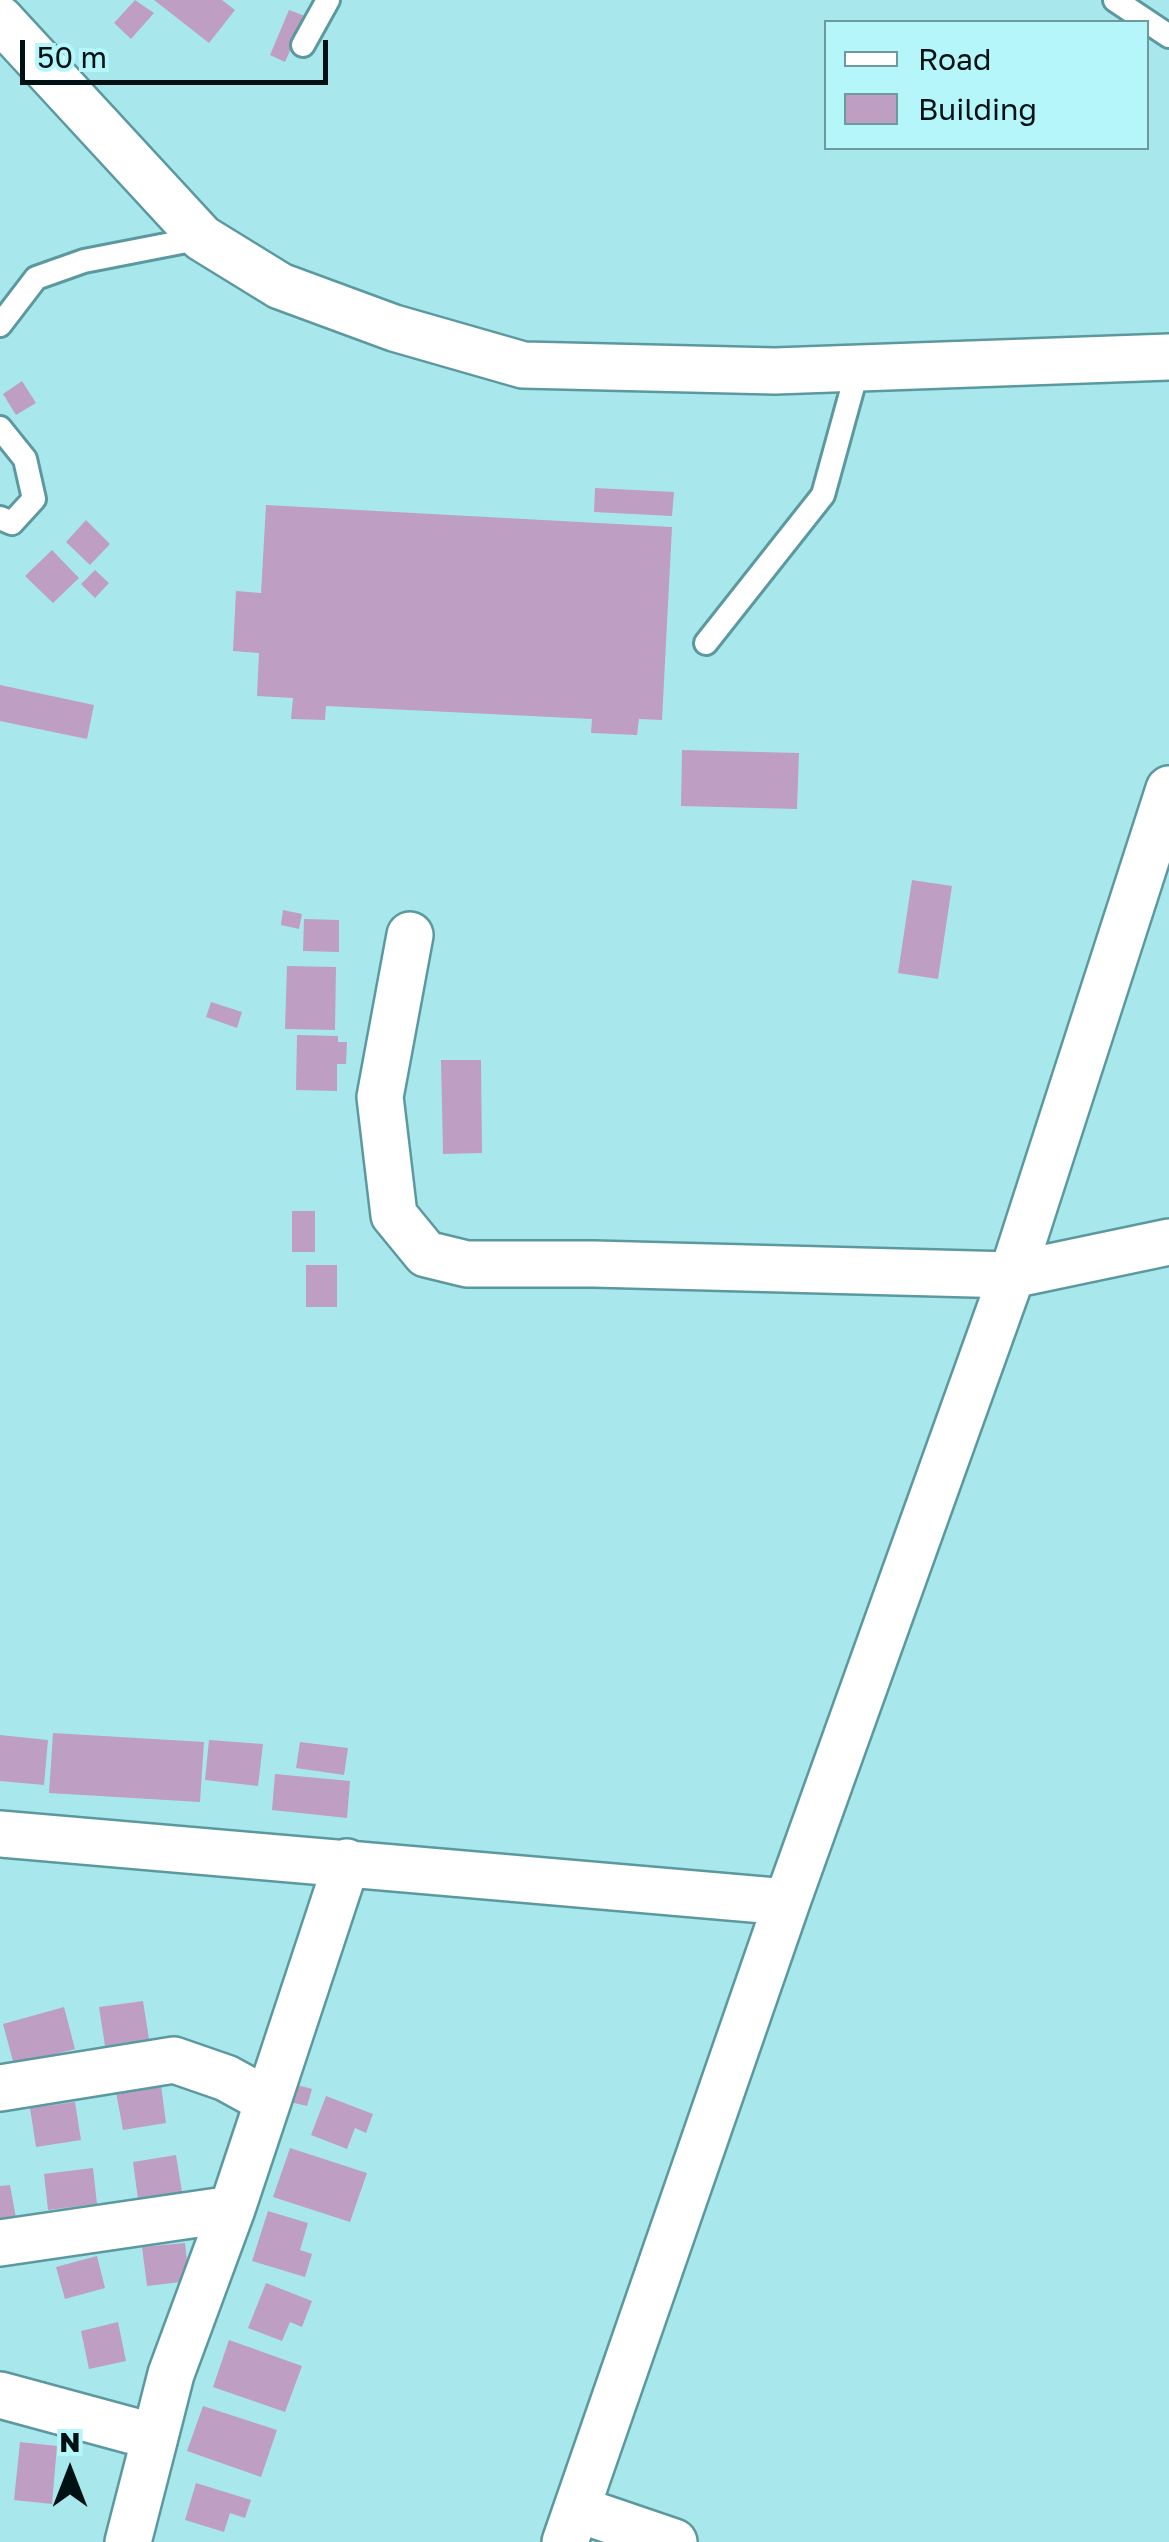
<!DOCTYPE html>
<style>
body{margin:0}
#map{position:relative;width:1169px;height:2542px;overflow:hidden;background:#a8e8ed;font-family:"Golos Text",sans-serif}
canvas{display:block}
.legend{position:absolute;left:824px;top:20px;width:325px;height:130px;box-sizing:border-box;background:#b5f6fb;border:2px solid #6d9a9e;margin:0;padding:12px 18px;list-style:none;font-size:30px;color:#001113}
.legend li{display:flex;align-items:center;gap:20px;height:50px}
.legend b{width:50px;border:2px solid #6d9a9e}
.north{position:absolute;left:20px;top:2422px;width:100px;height:100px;-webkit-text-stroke:8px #b5f6fb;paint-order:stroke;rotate:0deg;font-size:28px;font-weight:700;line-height:40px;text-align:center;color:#001113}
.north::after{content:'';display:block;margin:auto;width:35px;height:45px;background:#001113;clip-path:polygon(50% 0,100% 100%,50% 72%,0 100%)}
.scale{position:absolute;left:20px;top:40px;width:308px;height:45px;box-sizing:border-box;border:5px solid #001113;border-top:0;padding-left:12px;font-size:30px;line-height:35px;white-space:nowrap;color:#001113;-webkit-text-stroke:8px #b5f6fb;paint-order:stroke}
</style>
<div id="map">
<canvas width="1169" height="2542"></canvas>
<ul class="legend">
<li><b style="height:12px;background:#fff"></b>Road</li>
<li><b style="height:28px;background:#bf9ec4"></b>Building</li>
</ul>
<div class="north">N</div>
<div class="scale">50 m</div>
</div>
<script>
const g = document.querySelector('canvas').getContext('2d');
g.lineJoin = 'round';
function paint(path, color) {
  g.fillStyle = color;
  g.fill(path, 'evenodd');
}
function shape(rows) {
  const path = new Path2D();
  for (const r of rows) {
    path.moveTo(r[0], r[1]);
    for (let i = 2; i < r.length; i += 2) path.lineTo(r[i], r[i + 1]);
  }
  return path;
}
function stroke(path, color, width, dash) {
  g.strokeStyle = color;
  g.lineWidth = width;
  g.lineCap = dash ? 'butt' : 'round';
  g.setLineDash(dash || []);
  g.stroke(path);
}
paint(shape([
 [135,0,154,13,131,39,114,23],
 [154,0,222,0,235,10,209,43],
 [289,10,305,16,285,62,270,55],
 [22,381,36,403,16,415,3,394],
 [595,488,674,492,672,516,594,512],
 [266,505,672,527,662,720,639,719,637,735,591,733,592,719,326,706,325,720,291,719,293,698,257,696,259,653,233,651,236,591,261,593],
 [86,520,110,544,90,565,66,542],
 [52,550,79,578,53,603,25,576],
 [95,570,109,583,95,598,81,584],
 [0,685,94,705,87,739,0,721],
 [682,750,799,753,797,809,681,806],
 [912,880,952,886,938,979,898,973],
 [283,910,302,914,299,929,281,925],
 [304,919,339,920,339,952,303,951],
 [287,966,336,967,335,1030,285,1029],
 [211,1002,242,1012,237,1028,206,1017],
 [297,1035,338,1036,338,1042,347,1042,346,1064,337,1064,337,1091,296,1090],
 [441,1060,481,1060,482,1153,443,1154],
 [292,1211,315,1211,315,1252,292,1252],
 [306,1265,337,1265,337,1307,306,1307],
 [53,1733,204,1742,200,1802,49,1793],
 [0,1735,48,1740,44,1785,0,1781],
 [209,1740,263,1744,258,1786,205,1780],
 [300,1742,348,1748,344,1775,296,1768],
 [275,1774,350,1781,347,1818,272,1810],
 [143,2001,149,2039,105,2046,99,2007],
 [64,2007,75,2049,14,2065,3,2024],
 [286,2082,312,2089,307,2106,282,2100],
 [161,2085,166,2123,123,2130,116,2092],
 [326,2096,373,2114,366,2133,355,2128,347,2149,311,2135],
 [75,2102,81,2140,36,2147,30,2108],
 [290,2148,367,2173,350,2222,273,2197],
 [176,2155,182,2192,138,2199,133,2162],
 [93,2168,97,2204,48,2210,44,2174],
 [10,2185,16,2218,0,2221,0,2186],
 [268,2211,308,2223,300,2250,312,2254,305,2277,252,2261],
 [185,2243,189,2281,147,2286,142,2247],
 [97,2256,105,2288,65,2299,56,2267],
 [266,2283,312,2301,302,2327,290,2322,282,2341,248,2328],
 [118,2322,126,2361,89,2369,81,2331],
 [229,2340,302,2366,285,2412,213,2387],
 [203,2406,277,2430,261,2477,187,2451],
 [20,2442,57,2446,52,2504,14,2500],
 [196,2483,251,2500,245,2518,230,2513,224,2532,185,2520]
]), '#bf9ec4');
const lane = shape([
 [1115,0,1169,36],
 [303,45,328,0],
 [0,325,36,278,84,261,202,238],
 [0,428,25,459,34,499,12,523,0,518],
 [706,643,823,495,858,368]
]);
const street = shape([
 [0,19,202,238,280,286,394,328,523,365,775,371,1169,357],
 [410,935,380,1097,394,1215,426,1254,467,1264,594,1264,1012,1275,1169,1242],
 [0,1834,787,1902],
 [0,2088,174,2060,226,2078,268,2101,232,2209,0,2243],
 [268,2101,347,1862],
 [0,2395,155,2437,128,2542],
 [155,2437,171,2374,232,2209],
 [577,2509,674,2542],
 [565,2542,787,1902,1012,1275,1169,789]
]);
stroke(lane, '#5b999e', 28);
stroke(street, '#5b999e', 50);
stroke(lane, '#fff', 22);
stroke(street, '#fff', 45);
</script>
